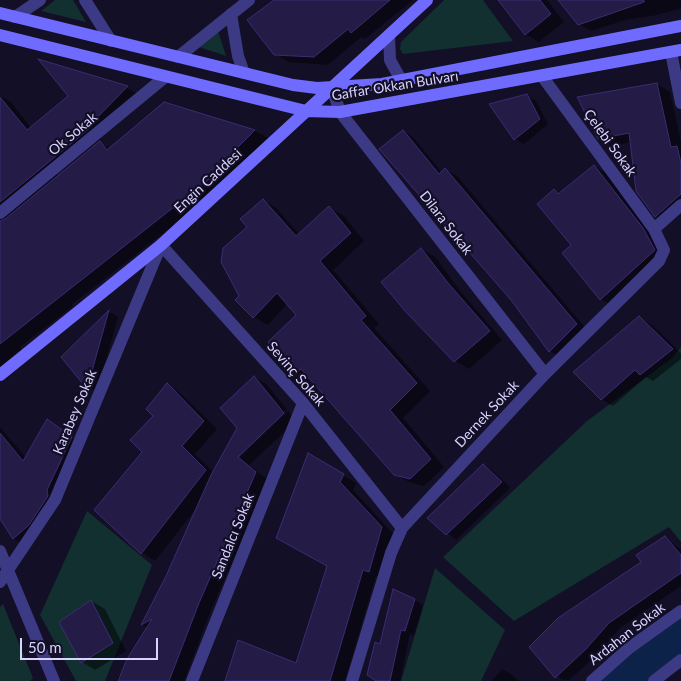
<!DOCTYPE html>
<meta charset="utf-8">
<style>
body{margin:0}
#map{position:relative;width:681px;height:681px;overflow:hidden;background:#130f26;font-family:Lato,sans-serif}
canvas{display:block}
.scale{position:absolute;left:20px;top:638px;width:138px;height:22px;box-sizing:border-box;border:2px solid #d9d4ff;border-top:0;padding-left:6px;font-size:15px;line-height:18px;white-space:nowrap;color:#d9d4ff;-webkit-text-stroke:4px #130f26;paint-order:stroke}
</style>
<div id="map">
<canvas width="681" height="681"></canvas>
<div class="scale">50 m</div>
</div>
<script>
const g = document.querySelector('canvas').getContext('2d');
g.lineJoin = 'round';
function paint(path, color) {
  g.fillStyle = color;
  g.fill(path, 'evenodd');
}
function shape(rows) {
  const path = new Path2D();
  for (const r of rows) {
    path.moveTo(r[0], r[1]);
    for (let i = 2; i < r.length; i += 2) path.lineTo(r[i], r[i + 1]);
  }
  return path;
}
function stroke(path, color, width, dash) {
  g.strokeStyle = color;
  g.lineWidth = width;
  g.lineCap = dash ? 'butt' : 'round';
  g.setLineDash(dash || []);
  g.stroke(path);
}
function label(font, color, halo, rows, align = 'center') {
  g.font = font + ' Lato,sans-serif';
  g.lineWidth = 4.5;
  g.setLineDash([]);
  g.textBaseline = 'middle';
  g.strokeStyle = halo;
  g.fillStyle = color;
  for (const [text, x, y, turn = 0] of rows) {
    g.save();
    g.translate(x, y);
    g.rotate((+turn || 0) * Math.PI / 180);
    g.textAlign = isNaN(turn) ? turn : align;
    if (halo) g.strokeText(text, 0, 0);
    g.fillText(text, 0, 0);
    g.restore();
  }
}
paint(shape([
 [55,0,73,0,86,22,41,11],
 [444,0,483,0,513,41,403,54,400,49,401,42],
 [218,31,226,56,199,47],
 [681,347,681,542,669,527,514,621,443,557,587,421,672,358],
 [87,511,152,565,105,681,76,681,40,615],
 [435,568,505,630,481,681,401,681],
 [3,604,33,678,30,681,0,681,0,607]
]), '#12302f');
paint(shape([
 [681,611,681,661,654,681,592,681]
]), '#0c2248');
paint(shape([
 [278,0,413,0,365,39,361,37,328,65,289,62,275,54],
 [499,0,547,0,564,22,539,42,525,34],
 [564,0,681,0,681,8,657,15,625,20,591,31,579,24],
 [41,62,127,88,140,95,101,135,102,137,57,174,59,176,100,143,110,149,165,104,255,131,268,138,223,183,225,185,71,305,73,306,20,347,22,350,0,367,0,96,11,102,31,128,70,96],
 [657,84,670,92,681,142,681,212,669,223,656,216,637,190,631,142,612,146,599,138],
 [527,96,536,101,548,124,524,144,515,139],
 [403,131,414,138,442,173,446,170,457,176,588,331,561,357,550,351],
 [594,166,606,173,655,236,666,257,613,306,601,299,563,253,573,245,554,191,559,194],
 [263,200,276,208,299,234,329,208,343,215,364,241,333,270,379,324,374,328,430,391,403,418,444,467,424,486,409,482,394,474,312,379,297,372,298,316,288,303,268,325,254,317,236,300,240,296,249,227],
 [421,249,435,257,461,292,502,340,469,369,455,361,406,310],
 [110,312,118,317,97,392,88,388,63,357],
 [640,318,652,325,681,353,681,359,653,381,646,377,613,406,601,399],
 [254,377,266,384,287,409,237,456,237,460,288,411,296,421,249,465,268,480,211,610,184,681,116,681,148,628,143,625,168,577,198,506,155,561,142,553,144,452,167,385,180,393,217,429,195,454,214,473,238,428],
 [47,420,84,446,60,498,60,504,41,532,27,546,14,539,0,517,0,427,26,458],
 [309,455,356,483,353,490,395,536,382,579,376,576,345,681,226,681,297,665,328,565],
 [483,465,492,470,510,488,456,540,429,518],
 [665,537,681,550,681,586,620,628,597,655,569,680,564,680,553,674],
 [414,600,423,605,414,635,410,634,400,681,378,681,381,646],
 [91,601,105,609,126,651,95,670,82,662],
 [502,669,511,674,519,681,492,681]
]), '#0007');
const building = shape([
 [274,0,390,0,351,33,348,29,314,57,274,55,247,20,274,0],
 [498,0,540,0,551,14,525,35,498,0],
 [558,0,644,0,644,2,578,25,558,0],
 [38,59,128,86,88,127,89,129,0,202,0,97,27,130,68,96,38,59],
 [657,83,671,147,677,146,681,163,681,194,655,217,636,191,629,133,598,139,577,97,657,83],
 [527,94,540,119,514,140,489,104,527,94],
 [164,102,255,130,210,175,212,177,0,344,0,221,5,219,100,141,107,150,164,102],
 [403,130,439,174,445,168,577,324,549,352,511,300,379,149,403,130],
 [594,165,643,228,655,250,600,300,562,253,571,245,537,204,554,189,558,194,594,165],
 [263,199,296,236,329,206,351,233,320,261,366,316,361,320,417,383,390,410,431,459,410,479,394,475,301,369,296,373,268,342,296,315,277,293,253,318,235,300,239,296,221,262,223,248,247,227,240,219,263,199],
 [421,248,448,283,490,331,454,362,405,311,381,282,421,248],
 [109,310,87,389,61,357,109,310],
 [639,316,673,349,640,375,635,370,601,400,573,372,639,316],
 [254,376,284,413,238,457,256,472,199,603,169,681,118,681,127,659,152,619,141,625,166,576,211,475,237,428,220,408,254,376],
 [167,383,204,421,182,446,206,470,141,554,94,510,142,452,130,440,153,416,146,409,167,383],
 [47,419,72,437,47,490,48,496,29,525,13,539,0,519,0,433,23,461,47,419],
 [308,453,344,474,340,482,382,527,369,572,363,570,330,681,225,681,238,640,296,663,327,566,276,538,308,453],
 [483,464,502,482,446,535,427,518,483,464],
 [665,536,681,555,681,573,609,623,586,649,555,678,529,647,558,618,641,562,636,555,665,536],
 [393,589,415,599,405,631,401,630,390,681,376,681,367,675,375,642,380,644,393,589],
 [91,600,113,643,81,663,59,622,91,600]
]);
paint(building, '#241b47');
stroke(building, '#3b2d73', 1);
stroke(shape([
 [85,0,111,41],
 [231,14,238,56,244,73],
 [15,17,40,0],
 [389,35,390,60,401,80],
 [671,52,681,103],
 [178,57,249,0],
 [542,76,654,229],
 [332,88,340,112,545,374],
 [0,213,165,77],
 [0,551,54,681],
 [0,582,55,500,161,245,303,403,402,528],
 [192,681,303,403],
 [352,681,391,553,402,528,545,374,659,261,664,250,654,229,681,205],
 [592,681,629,648,681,611],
 [654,681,681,660]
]), '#3d3a85', 12);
stroke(shape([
 [0,13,293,85,317,88,382,84,681,26],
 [0,35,306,111,340,112,681,50],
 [0,375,161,245,427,0]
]), '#6f6bff', 12);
label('14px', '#d9d4ff', '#130f26', [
 ["Gaffar Okkan Bulvarı",395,86,-9],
 ["Ok Sokak",73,134,-40],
 ["Çelebi Sokak",610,143,54],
 ["Engin Caddesi",208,181,-43],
 ["Dilara Sokak",446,223,52],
 ["Sevinç Sokak",296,374,49],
 ["Karabey Sokak",75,412,-67],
 ["Dernek Sokak",487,414,-47],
 ["Sandalcı Sokak",233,536,-68],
 ["Ardahan Sokak",627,634,-38]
]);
</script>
